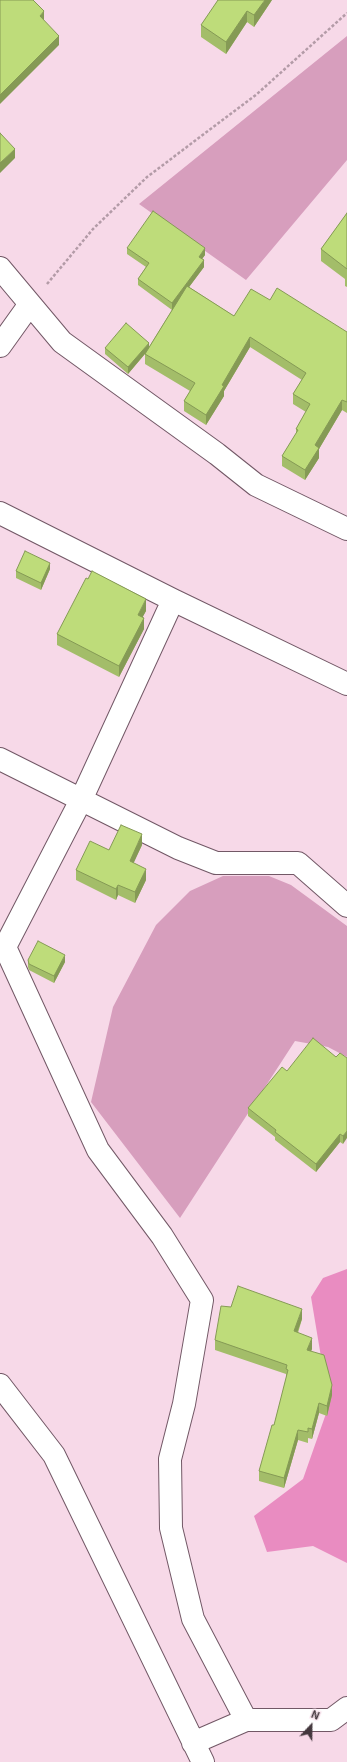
<!DOCTYPE html>
<style>
body{margin:0}
#map{position:relative;width:347px;height:1762px;overflow:hidden;background:#f7d9e8;font-family:"Exo 2",sans-serif}
canvas{display:block}
.north{position:absolute;left:291px;top:1706px;width:40px;height:40px;-webkit-text-stroke:3px #fceaf3;paint-order:stroke;rotate:22deg;font-size:11px;font-weight:700;line-height:16px;text-align:center;color:#43373d}
.north::after{content:'';display:block;margin:auto;width:14px;height:18px;background:#43373d;clip-path:polygon(50% 0,100% 100%,50% 72%,0 100%)}
</style>
<div id="map">
<canvas width="347" height="1762"></canvas>
<div class="north">N</div>
</div>
<script>
const g = document.querySelector('canvas').getContext('2d');
g.lineJoin = 'round';
function paint(path, color) {
  g.fillStyle = color;
  g.fill(path, 'evenodd');
}
function shape(rows) {
  const path = new Path2D();
  for (const r of rows) {
    path.moveTo(r[0], r[1]);
    for (let i = 2; i < r.length; i += 2) path.lineTo(r[i], r[i + 1]);
  }
  return path;
}
function stroke(path, color, width, dash) {
  g.strokeStyle = color;
  g.lineWidth = width;
  g.lineCap = dash ? 'butt' : 'round';
  g.setLineDash(dash || []);
  g.stroke(path);
}
paint(shape([
 [347,36,347,160,246,280,139,204],
 [223,876,269,876,291,885,347,926,347,1057,328,1047,295,1041,180,1218,91,1102,113,1007,156,925,190,891]
]), '#d79ebd');
paint(shape([
 [347,1269,347,1563,313,1546,267,1552,254,1516,303,1479,329,1405,311,1297,323,1278]
]), '#e98cc1');
const minor = shape([
 [0,268,62,342,217,454,256,485,347,529],
 [0,346,30,304],
 [0,513,173,600,347,684],
 [0,759,178,848,216,863,298,863,347,906],
 [5,947,98,1150,162,1236,202,1300,184,1404,170,1459,171,1528,193,1619,246,1720],
 [0,950,5,947,81,800,173,600],
 [0,1385,54,1455,203,1762],
 [193,1743,246,1720,331,1720,347,1708]
]);
stroke(minor, '#725866', 24);
stroke(shape([
 [47,284,93,229,147,177,257,94,347,13]
]), '#b39ba7', 2.5, [3, 2]);
stroke(minor, '#fff', 22);
paint(shape([
 [272,0,254,27,247,22,226,54,201,37,201,25],
 [347,213,347,287,345,286,345,279,321,261,321,249],
 [127,248,205,255,202,259,204,267,189,287,234,316,270,300,347,332,347,413,342,410,319,449,319,458,305,480,282,466,282,456,296,434,296,429,306,412,293,404,293,394,302,380,250,347,224,391,224,396,206,425,184,411,184,401,190,391,145,364,145,354,128,374,105,354,105,348,149,347,172,310,138,285,138,279,146,267,127,254],
 [50,569,41,590,16,578,16,571],
 [146,611,142,617,144,629,119,677,57,645,57,634],
 [142,845,133,863,146,880,135,903,118,895,116,900,76,880,76,870,109,850],
 [28,960,65,962,54,983,29,970,28,967],
 [336,1057,347,1058,343,1144,340,1142,316,1172,275,1140,275,1137,248,1116,248,1108,287,1071],
 [302,1319,298,1333,312,1349,311,1351,332,1395,327,1416,319,1413,312,1439,308,1438,308,1443,298,1440,284,1488,259,1481,259,1471,274,1425,286,1379,286,1374,215,1350,215,1340]
]), '#a3bd69');
paint(shape([
 [265,0,272,0,254,27,254,15],
 [44,11,44,21,40,16],
 [247,11,247,22,226,54,226,42],
 [59,36,59,45,0,104,0,95],
 [15,149,15,158,0,173,0,163],
 [205,248,205,255,199,263,199,257],
 [204,260,204,267,172,310,172,303],
 [250,337,250,347,224,391,224,396,206,425,206,415,222,385],
 [149,343,149,349,128,374,128,367],
 [342,400,342,410,319,449,319,458,305,480,305,470,315,445],
 [50,563,50,569,41,590,41,583],
 [146,599,146,611,138,626,138,615],
 [144,618,144,629,119,677,119,666],
 [142,834,142,845,130,871,130,861],
 [146,869,146,880,135,903,135,892],
 [118,885,118,895,116,900,116,889],
 [65,955,65,962,54,983,54,976],
 [347,1131,347,1138,343,1144,343,1136],
 [340,1134,340,1142,316,1172,316,1164],
 [302,1309,302,1319,294,1341,294,1331],
 [312,1338,312,1349,307,1360,307,1350],
 [332,1385,332,1395,327,1416,327,1406],
 [319,1403,319,1413,312,1439,312,1429],
 [298,1430,298,1440,284,1488,284,1478]
]), '#859a55');
const building = shape([
 [0,0,33,0,44,11,40,16,59,36,0,95,0,0],
 [218,0,265,0,254,15,247,11,226,42,201,25,218,0],
 [0,133,15,149,0,163,0,133],
 [153,211,205,248,199,257,204,260,172,303,138,279,149,263,127,248,153,211],
 [347,213,347,269,321,249,347,213],
 [187,286,234,316,251,289,270,300,277,288,347,332,347,402,342,400,315,445,319,448,305,470,282,456,298,430,296,429,310,404,293,394,306,373,250,337,222,385,224,386,206,415,184,401,195,383,145,354,187,286],
 [126,323,149,343,128,367,105,348,126,323],
 [25,551,50,563,41,583,16,571,25,551],
 [92,571,146,599,138,615,144,618,119,666,57,634,86,578,88,579,92,571],
 [121,825,142,834,130,861,146,869,135,892,118,885,116,889,76,870,90,841,109,850,121,825],
 [38,941,65,955,54,976,29,964,28,960,38,941],
 [313,1038,336,1057,340,1053,347,1058,347,1131,343,1136,340,1134,316,1164,275,1132,276,1130,248,1108,282,1067,287,1071,313,1038],
 [238,1286,302,1309,294,1331,312,1338,307,1350,324,1355,332,1385,327,1406,319,1403,312,1429,308,1428,308,1432,298,1430,284,1478,259,1471,272,1425,274,1425,288,1370,286,1369,287,1365,215,1340,221,1306,231,1307,238,1286]
]);
paint(building, '#bedc7a');
stroke(building, '#859a55', 1);
</script>
